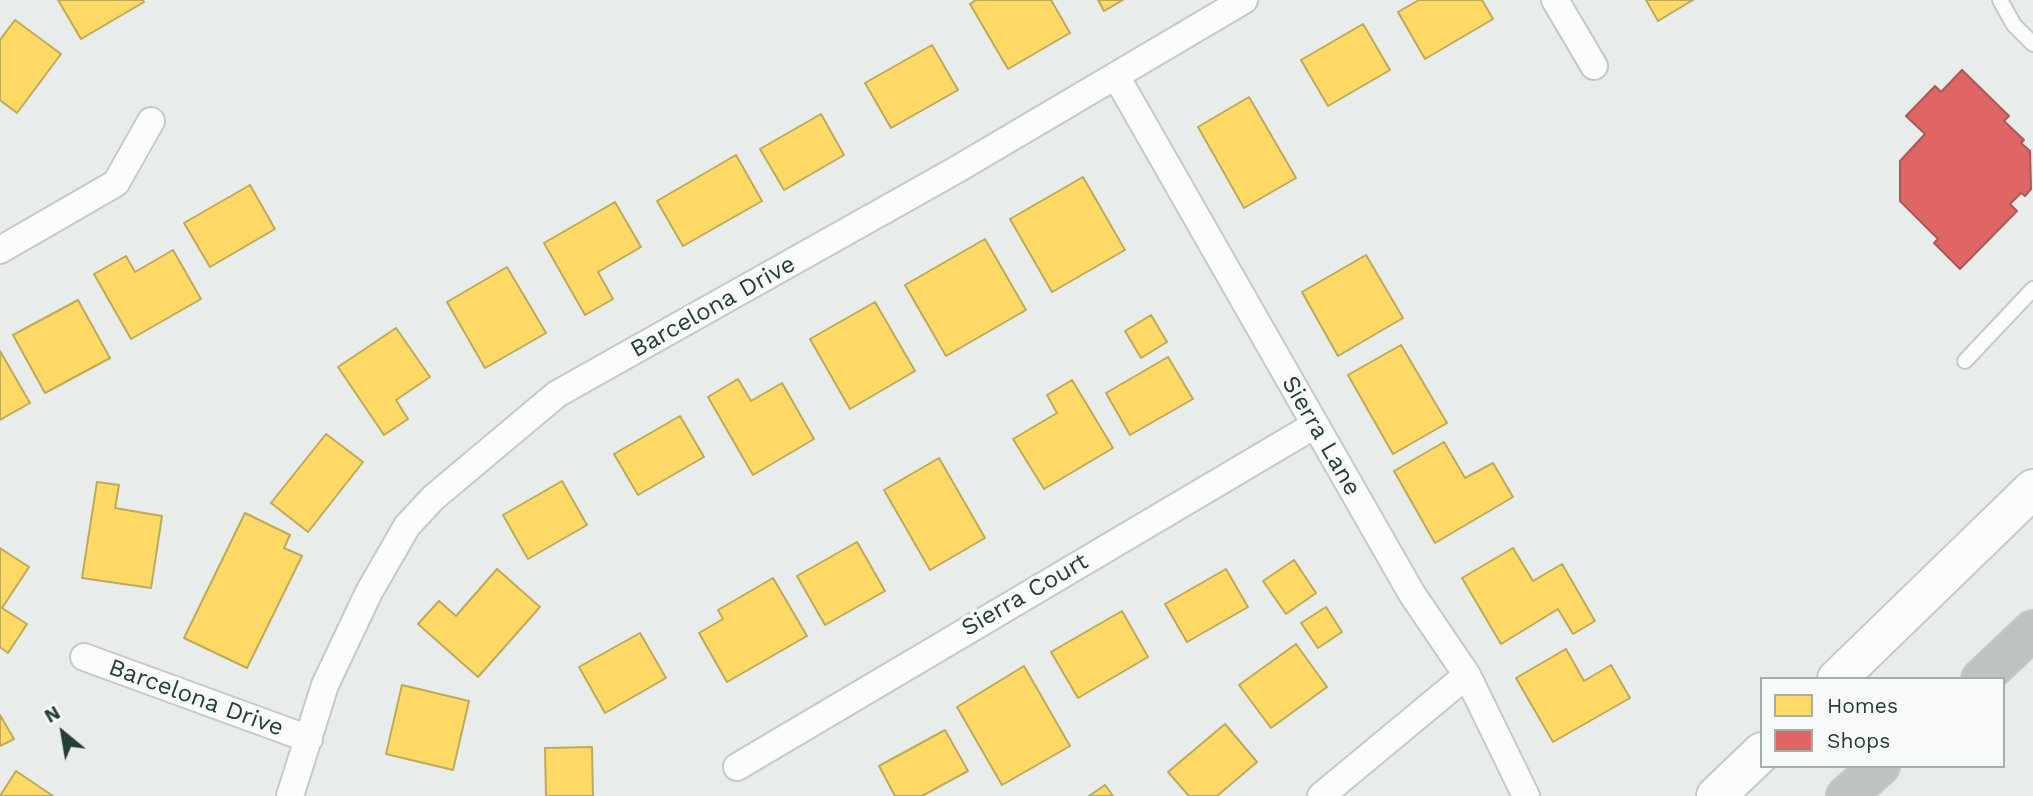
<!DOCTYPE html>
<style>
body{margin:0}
#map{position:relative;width:2033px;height:796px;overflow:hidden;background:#e8ecea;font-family:"Work Sans",sans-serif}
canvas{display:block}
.legend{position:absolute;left:1760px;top:677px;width:245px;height:91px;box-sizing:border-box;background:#f7faf8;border:2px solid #a3afaa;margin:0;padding:9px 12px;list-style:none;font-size:21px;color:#263f36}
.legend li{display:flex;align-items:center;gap:14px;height:35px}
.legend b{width:35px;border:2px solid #a3afaa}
.north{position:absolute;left:28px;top:698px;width:70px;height:70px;-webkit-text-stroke:5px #f7faf8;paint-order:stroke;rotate:330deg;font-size:19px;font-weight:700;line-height:28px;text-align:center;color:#263f36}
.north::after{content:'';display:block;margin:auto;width:24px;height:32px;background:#263f36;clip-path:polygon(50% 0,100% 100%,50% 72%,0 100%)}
</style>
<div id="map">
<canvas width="2033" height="796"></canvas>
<ul class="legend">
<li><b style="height:19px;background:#ffd966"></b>Homes</li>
<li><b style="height:19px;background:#e06666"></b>Shops</li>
</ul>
<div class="north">N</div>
</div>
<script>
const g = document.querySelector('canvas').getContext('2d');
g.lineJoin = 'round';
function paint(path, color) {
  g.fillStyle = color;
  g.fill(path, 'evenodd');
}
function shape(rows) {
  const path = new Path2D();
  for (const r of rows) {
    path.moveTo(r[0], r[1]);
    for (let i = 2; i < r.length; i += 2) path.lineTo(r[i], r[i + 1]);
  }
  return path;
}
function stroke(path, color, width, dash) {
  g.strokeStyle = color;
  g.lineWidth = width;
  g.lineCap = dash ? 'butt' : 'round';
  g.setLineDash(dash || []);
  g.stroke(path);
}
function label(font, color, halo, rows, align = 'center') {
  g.font = font + ' "Work Sans",sans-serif';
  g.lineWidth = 7;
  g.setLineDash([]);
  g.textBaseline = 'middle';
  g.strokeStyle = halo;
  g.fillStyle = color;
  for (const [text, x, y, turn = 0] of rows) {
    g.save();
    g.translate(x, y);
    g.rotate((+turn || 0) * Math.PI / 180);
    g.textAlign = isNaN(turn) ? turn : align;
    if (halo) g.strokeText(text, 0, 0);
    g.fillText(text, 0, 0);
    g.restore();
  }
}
const homes = shape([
 [58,0,143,0,144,2,81,39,58,0],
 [976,0,1051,0,1070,33,1008,69,970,4,976,0],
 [1098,0,1123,0,1104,11,1098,0],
 [1419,0,1482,0,1493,19,1425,59,1398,12,1419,0],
 [1646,0,1693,0,1658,21,1646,0],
 [15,20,61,54,17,113,0,100,0,40,15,20],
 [1363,24,1390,70,1328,106,1301,60,1363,24],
 [932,45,958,90,891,128,865,83,932,45],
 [1249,97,1296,178,1244,208,1198,127,1249,97],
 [821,114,844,155,784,190,760,149,821,114],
 [736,155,762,201,683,246,657,201,736,155],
 [1083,177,1125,250,1052,292,1010,219,1083,177],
 [250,185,275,229,210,267,184,223,250,185],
 [615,202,641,247,598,272,613,299,585,315,544,243,615,202],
 [985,239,1026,310,946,356,905,285,985,239],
 [173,250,201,299,131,339,94,274,126,256,135,272,173,250],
 [1366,255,1403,318,1338,356,1302,292,1366,255],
 [507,267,546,333,485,368,447,302,507,267],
 [78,300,110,358,45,393,13,335,78,300],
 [875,302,915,371,850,409,810,339,875,302],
 [1151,315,1167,342,1141,358,1125,331,1151,315],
 [396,328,430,377,396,400,408,419,384,435,338,367,396,328],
 [1401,345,1447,423,1393,454,1348,375,1401,345],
 [0,351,30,403,0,420,0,351],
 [1168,357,1193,399,1130,435,1106,393,1168,357],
 [738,379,751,401,782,383,814,439,753,475,708,397,738,379],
 [1072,380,1113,448,1044,489,1013,439,1057,413,1047,395,1072,380],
 [680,416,704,457,638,495,614,454,680,416],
 [326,434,363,462,308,532,271,503,326,434],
 [1444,442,1465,478,1493,463,1513,497,1435,543,1394,471,1444,442],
 [939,458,985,538,930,570,884,490,939,458],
 [562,481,587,525,528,559,503,515,562,481],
 [97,482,119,485,115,508,162,516,151,588,82,578,97,482],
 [245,513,290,535,284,548,302,556,247,668,184,638,245,513],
 [857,542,885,591,825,625,797,576,857,542],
 [0,548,29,567,2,608,27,624,8,653,0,647,0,548],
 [1513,548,1533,581,1562,564,1595,621,1573,634,1558,609,1501,644,1462,578,1513,548],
 [1294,560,1316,593,1286,614,1263,581,1294,560],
 [497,569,540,607,478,677,418,624,439,601,456,616,497,569],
 [1226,569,1248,607,1187,642,1165,604,1226,569],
 [773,578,807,636,727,682,699,633,723,619,718,610,773,578],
 [1326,607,1342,632,1318,648,1301,623,1326,607],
 [1122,611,1148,657,1078,698,1051,652,1122,611],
 [640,633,666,678,605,713,579,667,640,633],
 [1296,644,1327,687,1271,728,1239,685,1296,644],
 [1566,649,1584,681,1611,665,1630,698,1553,742,1516,678,1566,649],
 [1024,666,1070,746,1002,785,957,707,1024,666],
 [402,685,469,701,453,770,386,754,402,685],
 [0,715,14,739,0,746,0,715],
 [1225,724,1257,762,1217,796,1189,796,1168,772,1225,724],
 [945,730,968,771,922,796,895,796,879,766,945,730],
 [592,747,593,796,546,796,545,748,592,747],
 [16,771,53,796,0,796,16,771],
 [1105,785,1113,796,1089,796,1105,785]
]);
paint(homes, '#ffd966');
stroke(homes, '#beab58', 2);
const shops = shape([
 [1962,70,2009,116,2004,121,2024,140,2021,143,2030,151,2031,189,2025,196,2021,193,2010,204,2017,211,1960,269,1934,243,1938,239,1900,201,1900,161,1925,134,1906,116,1935,86,1941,92,1962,70]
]);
paint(shops, '#e06666');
stroke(shops, '#a85a58', 2);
const service = shape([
 [2000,0,2014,25,2033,44],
 [1965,361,2033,289]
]);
const minor = shape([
 [1555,0,1594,66],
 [1116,76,1412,594,1467,675,1526,796],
 [0,250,116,183,151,121],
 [84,657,309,739],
 [737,767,1315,425],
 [290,796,325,685,369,592,407,526,433,498,557,394,956,170,1244,0],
 [1321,796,1467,675]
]);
const secondary = shape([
 [1837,679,2033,489],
 [1716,796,1762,752]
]);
const motorway = shape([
 [1981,679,2033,630],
 [1846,796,1880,766]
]);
stroke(service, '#c5c9c7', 18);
stroke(minor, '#c5c9c7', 30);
stroke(secondary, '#c4c9c7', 42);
stroke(motorway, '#c3cac8', 42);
stroke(service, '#fcfcfc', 14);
stroke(minor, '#fcfcfc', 26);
stroke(secondary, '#fcfcfc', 38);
stroke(motorway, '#bcc3c1', 38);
label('24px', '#263f36', '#f7faf8', [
 ["Barcelona Drive",713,307,-29],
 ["Sierra Lane",1321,436,60],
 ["Sierra Court",1025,595,-30],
 ["Barcelona Drive",196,698,20]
]);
</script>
